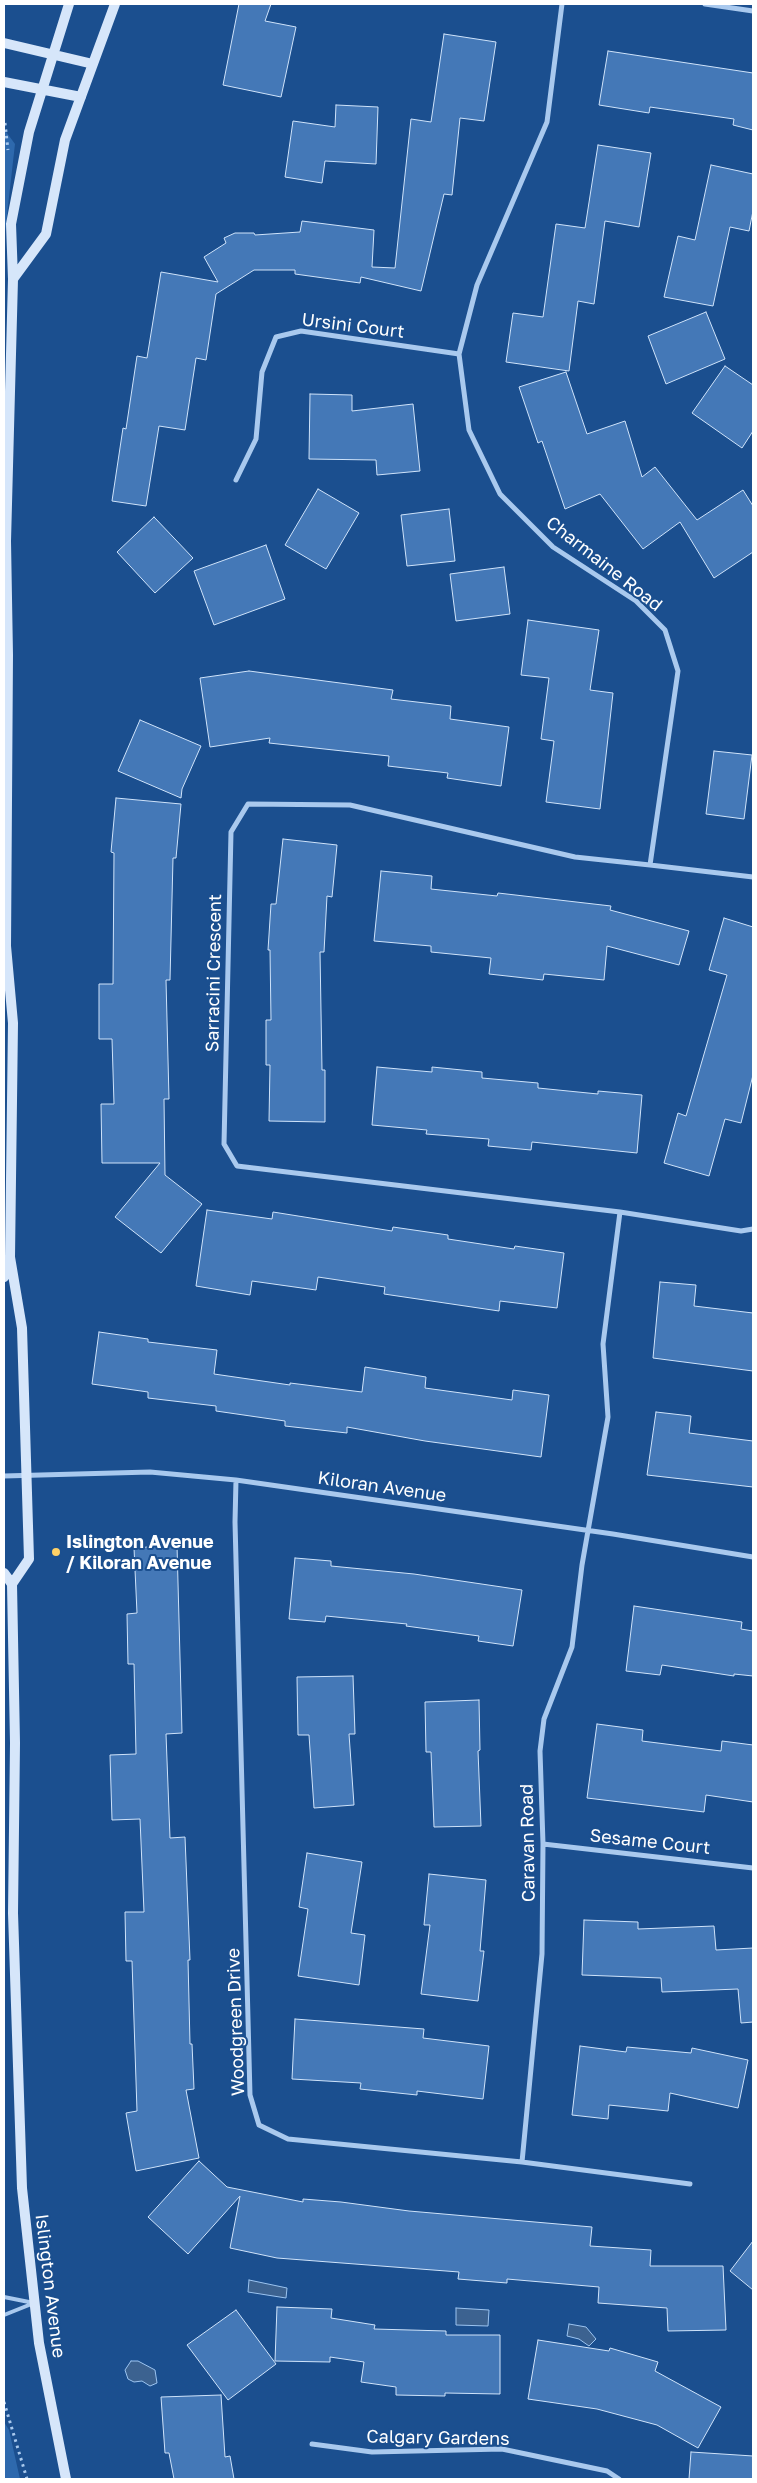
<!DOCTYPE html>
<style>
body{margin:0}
#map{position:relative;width:757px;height:2483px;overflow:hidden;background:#1b4f8f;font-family:"Golos Text",sans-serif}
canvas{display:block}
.frame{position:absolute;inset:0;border:5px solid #fff;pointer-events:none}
</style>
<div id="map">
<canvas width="757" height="2483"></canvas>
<div class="frame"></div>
</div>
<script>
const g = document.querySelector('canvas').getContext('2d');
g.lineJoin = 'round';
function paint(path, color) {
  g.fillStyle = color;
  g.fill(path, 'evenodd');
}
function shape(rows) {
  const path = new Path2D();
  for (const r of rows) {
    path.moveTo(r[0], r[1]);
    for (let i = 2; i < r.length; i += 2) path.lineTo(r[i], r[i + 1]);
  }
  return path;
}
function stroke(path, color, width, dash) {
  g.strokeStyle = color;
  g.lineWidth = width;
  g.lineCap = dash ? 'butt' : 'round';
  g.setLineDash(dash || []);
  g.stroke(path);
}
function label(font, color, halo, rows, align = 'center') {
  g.font = font + ' "Golos Text",sans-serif';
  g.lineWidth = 4;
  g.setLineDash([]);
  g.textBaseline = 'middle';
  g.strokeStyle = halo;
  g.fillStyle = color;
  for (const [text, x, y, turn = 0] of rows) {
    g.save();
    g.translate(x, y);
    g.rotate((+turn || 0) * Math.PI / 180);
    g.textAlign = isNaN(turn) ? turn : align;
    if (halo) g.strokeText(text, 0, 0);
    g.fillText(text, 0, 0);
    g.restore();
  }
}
paint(shape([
 [4,129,15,144,4,241],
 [4,2422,9,2430,20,2479,4,2479]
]), '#2e69ad');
const water = shape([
 [249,2280,287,2288,286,2298,248,2292,249,2280],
 [456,2308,489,2310,488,2326,456,2325,456,2308],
 [569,2324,586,2327,596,2339,589,2346,579,2339,567,2336,569,2324],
 [131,2361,138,2361,155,2370,157,2383,150,2386,142,2381,134,2382,128,2379,125,2370,131,2361]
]);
paint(water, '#3c6290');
stroke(water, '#9cc4f0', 1);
const building = shape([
 [239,4,271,4,265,21,296,27,281,97,223,85,239,4],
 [444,34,496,42,484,121,460,118,452,195,444,194,421,291,361,277,360,283,295,274,295,270,254,270,216,294,206,360,196,358,185,430,159,426,146,506,112,501,123,428,126,429,137,356,147,358,161,272,218,282,204,257,226,243,224,238,235,233,254,233,255,235,300,232,302,221,374,230,372,267,395,268,411,119,431,122,444,34],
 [608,51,753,73,753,130,733,125,734,119,650,107,649,113,599,105,608,51],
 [336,105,378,107,376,164,325,161,322,183,285,177,293,121,335,127,336,105],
 [598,145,651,153,639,227,605,221,594,304,578,301,569,371,506,362,513,313,543,317,556,224,585,228,598,145],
 [711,165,753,174,753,211,749,231,730,227,713,306,664,297,678,236,695,240,711,165],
 [706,312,725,359,666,384,648,336,706,312],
 [725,366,753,385,753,431,742,448,692,413,725,366],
 [566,372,587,434,625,421,642,477,655,467,697,520,743,490,753,506,753,552,714,578,680,522,643,549,600,494,565,509,542,441,538,443,519,387,566,372],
 [310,394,352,395,352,411,413,404,420,471,377,475,376,460,309,459,310,394],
 [318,489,359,513,326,569,285,545,318,489],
 [449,509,455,561,407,566,401,515,449,509],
 [154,517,193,558,155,593,117,552,154,517],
 [266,545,285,599,214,625,194,571,266,545],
 [504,567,510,614,456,621,450,574,504,567],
 [528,620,599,630,590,690,613,693,600,809,546,802,554,741,541,739,549,678,521,675,528,620],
 [249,671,393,690,391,699,451,706,450,719,509,727,501,786,447,778,448,773,388,766,389,756,269,743,270,738,210,747,200,678,249,671],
 [140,720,201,746,182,789,181,798,118,771,140,720],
 [714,751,752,755,744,819,706,814,714,751],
 [116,798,181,804,176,858,173,858,170,980,166,980,169,1099,164,1099,165,1175,202,1204,161,1253,115,1217,160,1163,102,1163,101,1104,114,1104,112,1039,99,1039,99,984,113,984,114,853,111,852,116,798],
 [283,839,337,845,332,897,327,896,324,952,320,952,322,1070,325,1070,325,1122,269,1121,270,1065,266,1065,266,1020,271,1020,270,950,268,950,271,904,276,904,283,839],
 [381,871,432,876,431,889,497,896,498,893,611,906,610,910,689,931,679,965,607,946,604,980,544,974,543,980,489,974,491,958,431,952,431,946,374,941,381,871],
 [724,918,753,927,753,1075,741,1123,725,1119,709,1176,664,1163,678,1113,686,1116,727,975,709,970,724,918],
 [377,1067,432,1072,432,1067,482,1072,482,1078,538,1083,538,1088,598,1094,598,1091,642,1095,637,1153,532,1142,531,1150,488,1146,489,1139,426,1134,427,1130,372,1125,377,1067],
 [207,1210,272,1219,273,1212,392,1231,393,1227,448,1235,448,1239,514,1249,515,1246,564,1253,557,1308,500,1301,499,1311,384,1294,385,1287,318,1277,316,1290,252,1281,250,1295,196,1286,207,1210],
 [660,1282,696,1285,694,1306,753,1313,753,1371,653,1358,660,1282],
 [99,1332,148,1339,148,1342,217,1350,214,1374,290,1385,290,1383,362,1392,365,1367,426,1377,425,1388,512,1400,513,1390,549,1395,541,1457,425,1441,347,1427,347,1433,285,1426,285,1421,216,1411,216,1406,148,1398,148,1392,92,1384,99,1332],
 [656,1412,691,1416,689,1433,753,1441,753,1487,647,1475,656,1412],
 [177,1545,182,1733,166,1734,170,1838,185,1837,190,1960,188,1960,190,2044,192,2044,194,2089,186,2090,199,2158,136,2171,126,2113,137,2111,132,1961,126,1961,125,1912,144,1912,140,1819,112,1820,110,1755,136,1754,134,1664,128,1664,127,1614,137,1613,134,1548,177,1545],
 [295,1558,331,1561,331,1566,414,1574,522,1590,513,1646,478,1641,479,1636,406,1626,407,1624,326,1616,325,1622,289,1619,295,1558],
 [634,1606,742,1622,741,1629,753,1631,753,1676,734,1674,734,1676,662,1665,660,1675,626,1671,634,1606],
 [353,1676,355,1734,349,1734,354,1805,314,1808,309,1735,298,1735,297,1677,353,1676],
 [479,1700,480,1750,478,1751,481,1826,434,1827,431,1752,426,1752,425,1702,479,1700],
 [597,1724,643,1730,642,1741,721,1751,722,1741,753,1745,753,1802,706,1795,704,1812,587,1798,597,1724],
 [307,1853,362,1862,351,1933,365,1935,359,1985,298,1976,308,1909,299,1907,307,1853],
 [429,1874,486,1880,480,1951,484,1951,478,2001,421,1994,430,1925,424,1925,429,1874],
 [584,1920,638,1922,638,1929,714,1926,716,1950,753,1948,753,2022,741,2023,738,1989,662,1992,661,1978,582,1975,584,1920],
 [295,2019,424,2029,423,2038,489,2046,483,2099,417,2091,417,2095,360,2089,361,2083,292,2079,295,2019],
 [580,2046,626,2052,627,2047,691,2053,692,2048,748,2060,738,2108,670,2093,668,2111,609,2105,608,2119,572,2115,580,2046],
 [199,2161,227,2187,303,2202,303,2199,341,2202,409,2211,592,2227,590,2246,651,2250,650,2266,723,2266,726,2330,668,2331,667,2308,598,2303,599,2287,507,2279,507,2283,458,2279,459,2272,277,2258,230,2248,240,2196,188,2254,148,2217,199,2161],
 [753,2241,753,2290,730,2271,753,2241],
 [277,2307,332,2309,331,2318,375,2325,374,2329,446,2331,446,2335,500,2335,500,2394,445,2393,445,2396,396,2395,396,2387,361,2382,364,2362,330,2357,330,2362,275,2361,277,2307],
 [236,2310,276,2364,228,2400,187,2345,236,2310],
 [538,2340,609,2351,610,2348,658,2362,655,2371,721,2407,698,2448,657,2425,597,2409,528,2399,538,2340],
 [221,2395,225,2457,230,2456,234,2479,174,2479,169,2453,165,2453,161,2397,221,2395],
 [691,2452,753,2456,753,2479,689,2479,691,2452]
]);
paint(building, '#4478b7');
stroke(building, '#cfe3fa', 1);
stroke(shape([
 [5,123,8,150],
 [4,2402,27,2479]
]), '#a9c9ee', 3, [2.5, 4]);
stroke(shape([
 [4,2297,34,2303],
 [4,2315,34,2303]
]), '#a9c9ee', 4);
stroke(shape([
 [562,4,547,122,477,285,459,354,469,430,500,494,553,547,636,601,665,630,678,671,650,865,753,877],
 [705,4,753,11],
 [236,480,256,439,262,372,276,337,301,331,459,354],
 [620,1212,237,1166,224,1144,231,832,248,804,350,805,575,857,650,865],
 [4,1476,150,1472,236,1480,613,1534,753,1557],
 [236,1480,235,1522,250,2095,259,2125,288,2139,522,2162,690,2184],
 [543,1844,753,1868],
 [522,2162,542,1954,543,1844,540,1751,544,1719,572,1647,582,1565,608,1417,603,1344,620,1212,741,1231,753,1229],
 [312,2444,372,2452,502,2449,607,2471,619,2479]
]), '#a9c9ee', 5);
stroke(shape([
 [4,43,93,64],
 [4,82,81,97],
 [13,279,46,234,65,140,115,4],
 [4,1277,9,1260],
 [4,1573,12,1584,15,1743,13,1913,22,2188,39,2343,66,2479],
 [12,1584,29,1559,22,1328,10,1257,13,1023,6,946,8,655,6,541,13,279,11,224,29,132,69,4]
]), '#d6e6fa', 10);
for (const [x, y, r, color] of [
 [56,1552,5,"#ffd166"]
]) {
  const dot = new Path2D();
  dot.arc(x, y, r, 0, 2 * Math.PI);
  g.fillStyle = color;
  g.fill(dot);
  stroke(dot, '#1b4f8f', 2);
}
label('18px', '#fff', '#1b4f8f', [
 ["Ursini Court",353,326,7],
 ["Charmaine Road",604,564,38],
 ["Sarracini Crescent",214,973,-89],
 ["Kiloran Avenue",382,1487,8],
 ["Sesame Court",650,1842,6],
 ["Caravan Road",528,1843,-91],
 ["Woodgreen Drive",236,2022,-92],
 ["Islington Avenue",50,2286,83],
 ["Calgary Gardens",438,2438,1]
]);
label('bold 18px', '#fff', '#1b4f8f', [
 ["Islington Avenue",66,1542],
 ["/ Kiloran Avenue",66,1563]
], 'left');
</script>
